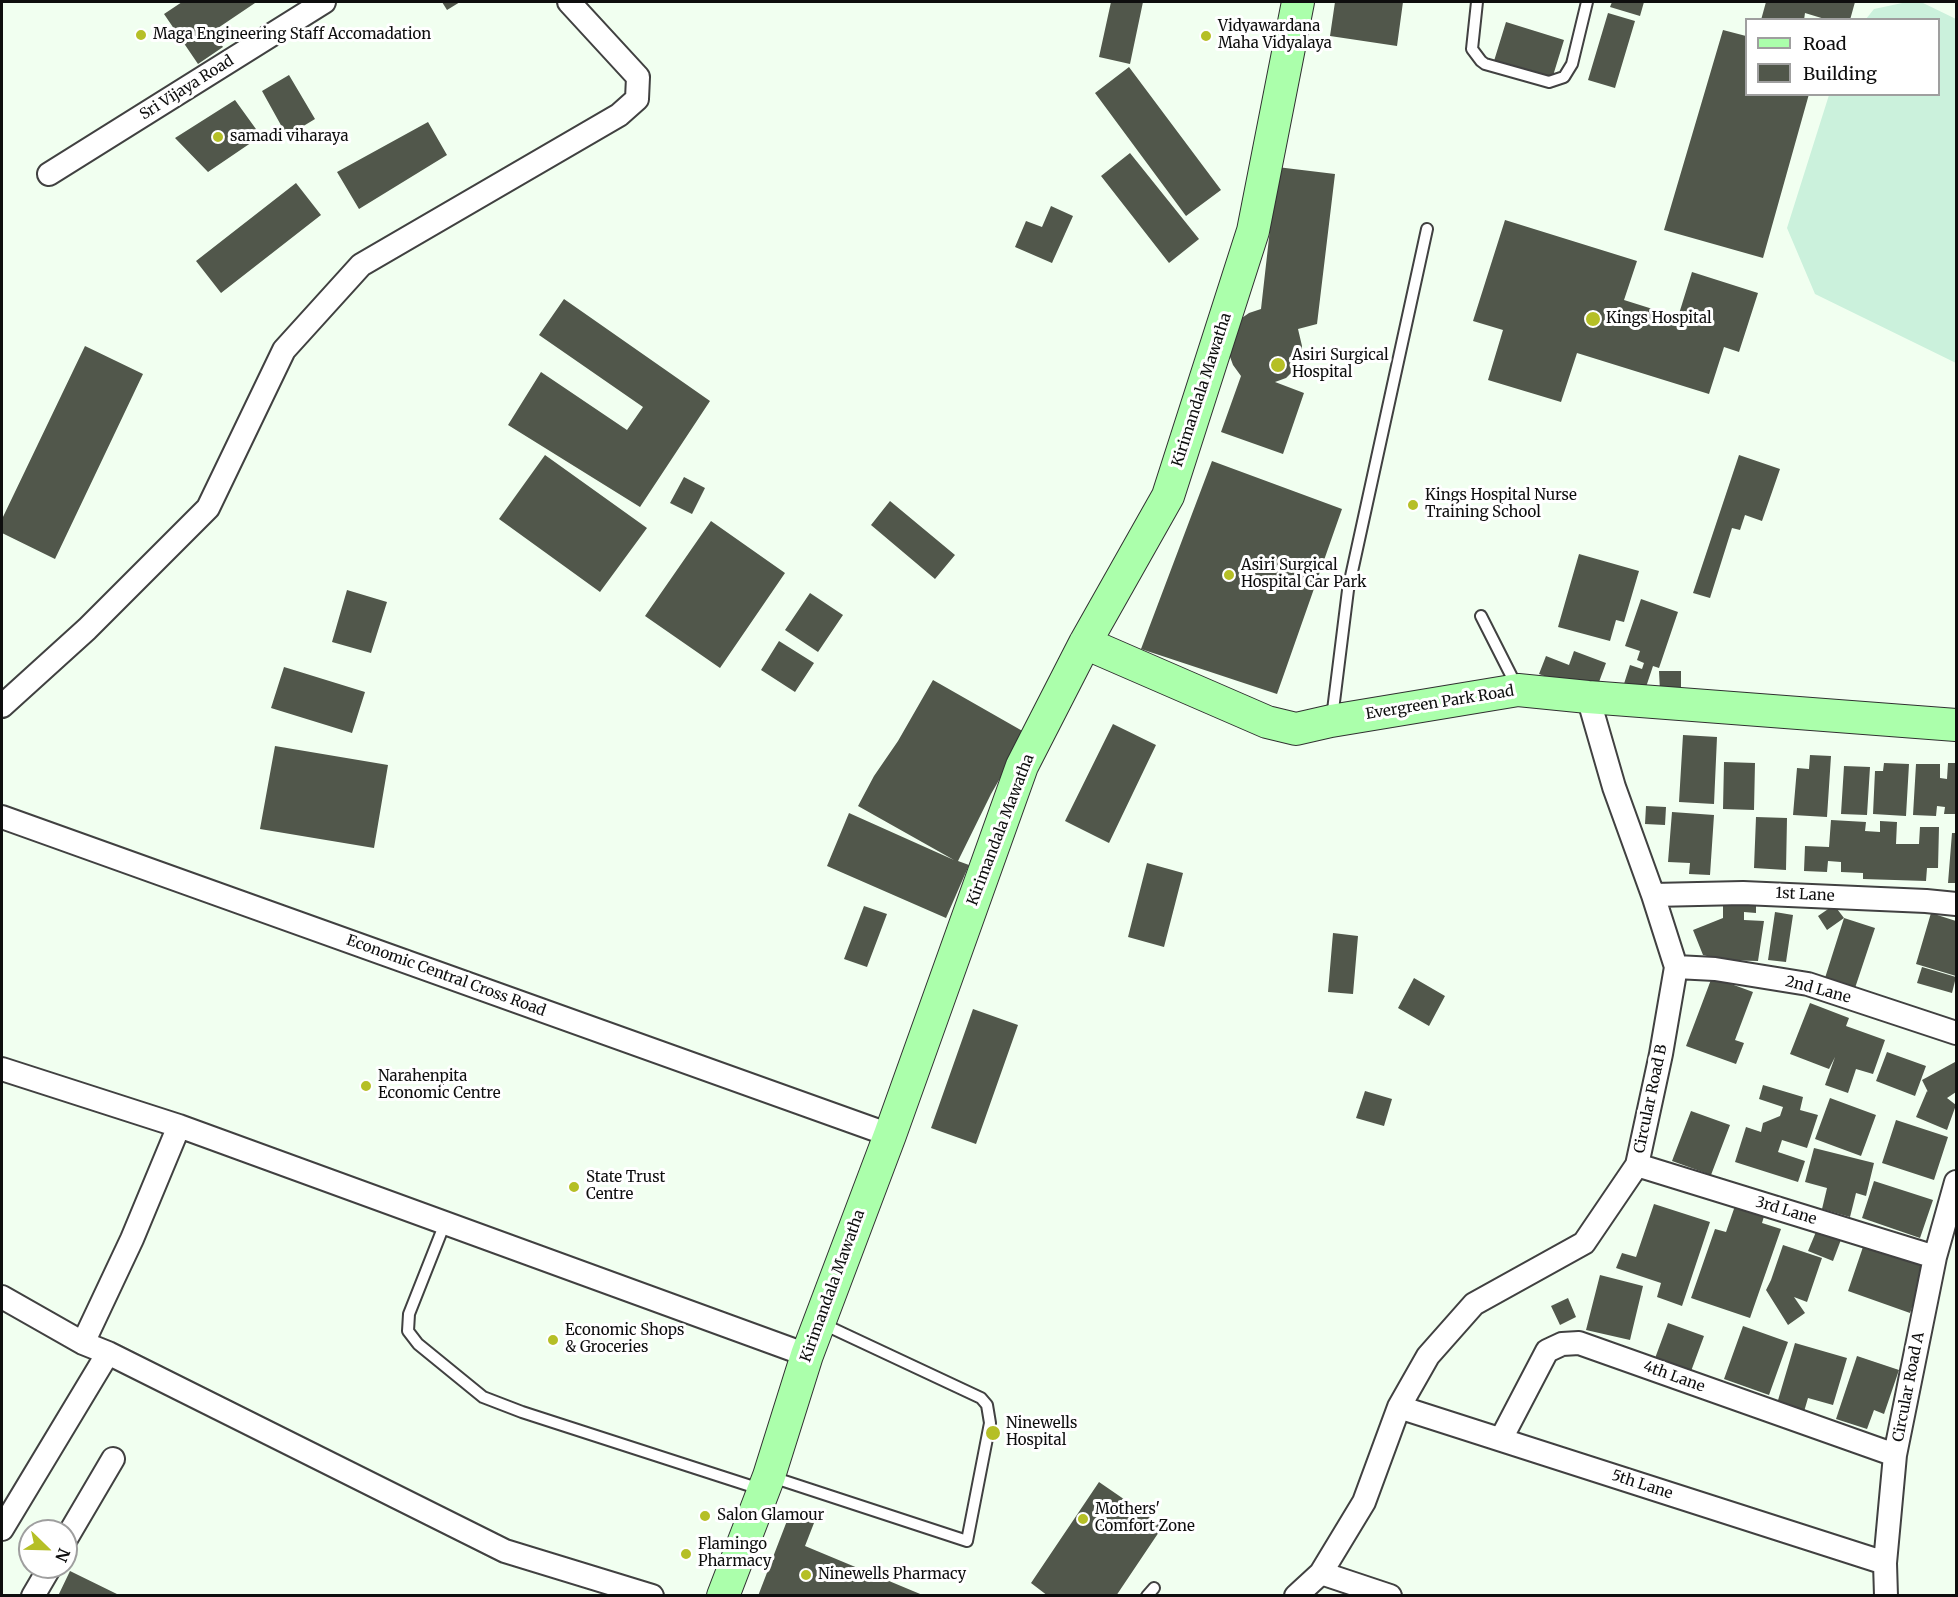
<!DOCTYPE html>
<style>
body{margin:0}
#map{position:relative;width:1958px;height:1597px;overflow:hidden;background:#f1fff0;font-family:Merriweather,serif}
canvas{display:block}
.frame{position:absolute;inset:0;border:3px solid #0e0e0e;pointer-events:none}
.legend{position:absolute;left:1745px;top:18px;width:195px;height:78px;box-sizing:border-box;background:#fff;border:2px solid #9f9f9f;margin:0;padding:8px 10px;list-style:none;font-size:18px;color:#0e0e0e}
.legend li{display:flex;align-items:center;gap:12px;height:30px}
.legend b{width:30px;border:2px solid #9f9f9f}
.north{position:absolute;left:18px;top:1519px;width:60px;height:60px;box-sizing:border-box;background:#fff;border:2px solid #9f9f9f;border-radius:50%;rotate:113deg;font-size:16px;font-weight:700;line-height:24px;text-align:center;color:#0e0e0e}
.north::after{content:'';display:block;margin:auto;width:21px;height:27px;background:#b5bf26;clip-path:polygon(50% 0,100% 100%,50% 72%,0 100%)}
</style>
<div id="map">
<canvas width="1958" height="1597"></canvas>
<div class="frame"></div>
<ul class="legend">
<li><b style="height:8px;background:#abffab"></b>Road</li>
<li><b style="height:16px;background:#51574b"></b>Building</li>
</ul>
<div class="north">N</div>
</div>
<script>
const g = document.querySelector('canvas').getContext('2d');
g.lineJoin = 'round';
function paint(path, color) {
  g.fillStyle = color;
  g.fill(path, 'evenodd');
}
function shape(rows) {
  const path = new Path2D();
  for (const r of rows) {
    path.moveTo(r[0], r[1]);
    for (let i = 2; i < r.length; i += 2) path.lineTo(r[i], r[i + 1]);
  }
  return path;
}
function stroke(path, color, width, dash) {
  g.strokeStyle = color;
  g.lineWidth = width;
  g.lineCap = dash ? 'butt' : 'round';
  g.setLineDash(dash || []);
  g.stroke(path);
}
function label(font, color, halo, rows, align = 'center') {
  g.font = font + ' Merriweather,serif';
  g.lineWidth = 6;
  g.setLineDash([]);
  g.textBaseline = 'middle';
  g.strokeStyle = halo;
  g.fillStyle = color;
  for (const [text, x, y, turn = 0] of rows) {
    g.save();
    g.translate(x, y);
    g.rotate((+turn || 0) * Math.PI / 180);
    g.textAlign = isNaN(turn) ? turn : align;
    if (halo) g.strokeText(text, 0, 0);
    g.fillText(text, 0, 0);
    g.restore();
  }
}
paint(shape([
 [1907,2,1921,2,1956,19,1956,363,1815,294,1787,228,1829,95,1938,94,1938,20,1866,19,1874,9]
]), '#cbf1dc');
paint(shape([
 [182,2,254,2,255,3,212,32,223,47,198,64,164,14],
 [442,2,460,2,447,10],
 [1111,2,1143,2,1130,64,1099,57],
 [1335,2,1403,2,1397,46,1330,36],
 [1612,2,1644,2,1640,16,1610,7],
 [1766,2,1855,2,1850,20,1828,20,1805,13,1804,20,1761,20],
 [1608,13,1635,21,1615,88,1588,80],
 [1506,22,1564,40,1552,79,1494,61],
 [1723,30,1746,36,1746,94,1809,94,1763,258,1664,230],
 [1129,67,1221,190,1186,216,1095,93],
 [289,75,315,119,287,136,262,91],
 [235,100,261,136,208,172,175,138],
 [428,122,447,155,359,209,337,172],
 [1130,153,1199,239,1169,263,1101,176],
 [1277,167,1335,174,1317,324,1298,329,1302,346,1300,358,1295,369,1286,378,1275,382,1304,393,1283,454,1221,432,1241,376,1233,365,1229,354,1239,320,1249,313,1261,309],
 [296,183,321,215,221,293,196,261],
 [1051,206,1073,216,1052,263,1015,247,1026,221,1042,227],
 [1505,220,1637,261,1624,300,1678,317,1692,272,1758,293,1739,352,1724,347,1709,394,1577,353,1561,402,1488,380,1503,330,1473,321],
 [564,299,710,401,640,507,508,425,541,372,627,430,643,407,539,335],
 [85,346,143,374,55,559,2,533,2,519],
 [545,455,647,528,600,592,499,519],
 [1739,455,1780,469,1762,521,1745,515,1740,530,1732,528,1710,598,1693,593],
 [1212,461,1342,509,1277,694,1141,649],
 [684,477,705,488,692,514,670,503],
 [890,501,955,555,935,579,871,525],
 [711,521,785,573,720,668,645,616],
 [1579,554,1639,571,1624,622,1616,620,1610,641,1558,627],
 [347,590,387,602,371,653,332,642],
 [810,593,843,615,818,652,785,630],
 [1641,599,1678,612,1659,668,1653,666,1644,693,1623,687,1630,665,1642,669,1644,663,1637,660,1640,651,1625,646],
 [779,641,814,663,795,692,761,670],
 [1574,651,1606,663,1599,682,1563,683,1539,674,1546,656,1569,665],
 [284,667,365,692,352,733,271,708],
 [1659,671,1681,671,1681,691,1660,691],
 [933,680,1026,733,991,794,958,861,969,865,946,918,827,866,849,813,954,860,858,806,874,776,898,741],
 [1113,724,1156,745,1109,843,1065,821],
 [1683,735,1717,737,1714,804,1679,802],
 [275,746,388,765,374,848,260,829],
 [1810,755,1831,756,1827,817,1793,815,1797,768,1809,769],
 [1724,762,1755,763,1754,810,1723,809],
 [1884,763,1909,764,1906,816,1873,814,1875,771,1883,771],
 [1948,763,1956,763,1956,814,1944,814,1945,807,1937,806,1936,816,1913,815,1916,764,1940,764,1940,778,1947,779],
 [1844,766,1870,767,1867,815,1841,814],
 [1646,806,1666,807,1665,825,1645,824],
 [1672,812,1714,815,1710,875,1689,874,1690,863,1668,862],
 [1756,817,1787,818,1786,870,1754,868],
 [1831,820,1866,822,1865,831,1880,832,1880,821,1897,822,1896,844,1919,844,1920,827,1939,827,1938,868,1927,868,1926,881,1863,879,1863,873,1841,872,1841,862,1828,861,1827,872,1804,871,1805,846,1829,847],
 [1952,833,1956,833,1956,883,1948,883],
 [1147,863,1183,873,1164,947,1128,937],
 [1723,900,1756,901,1756,913,1744,912,1744,920,1764,921,1758,961,1723,960,1703,955,1693,930,1723,918],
 [1834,905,1844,918,1827,930,1818,916],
 [864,906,887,914,867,967,844,959],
 [1775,912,1793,915,1786,962,1768,960],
 [1931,913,1956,921,1956,976,1916,964],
 [1844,918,1875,928,1855,988,1825,978],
 [1333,933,1358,936,1353,994,1328,992],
 [1922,967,1956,977,1952,993,1917,983],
 [1712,977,1753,992,1735,1040,1744,1043,1736,1064,1686,1046],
 [1414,978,1445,996,1429,1026,1398,1008],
 [1810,1003,1849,1018,1846,1026,1885,1040,1873,1074,1856,1069,1848,1093,1825,1085,1835,1057,1829,1069,1790,1054],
 [973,1009,1018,1025,976,1144,931,1128],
 [1887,1052,1926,1066,1915,1096,1876,1081],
 [1955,1062,1956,1067,1956,1092,1947,1098,1956,1105,1947,1130,1916,1117,1927,1091,1928,1092,1922,1080],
 [1763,1085,1803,1097,1800,1110,1818,1115,1807,1148,1782,1140,1778,1152,1805,1161,1798,1182,1735,1162,1746,1127,1761,1132,1763,1123,1780,1116,1783,1107,1759,1099],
 [1365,1091,1392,1099,1384,1126,1356,1118],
 [1830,1098,1876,1115,1861,1156,1815,1139],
 [1691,1111,1730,1125,1711,1175,1672,1161],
 [1896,1120,1948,1137,1934,1180,1882,1163],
 [1814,1148,1874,1163,1866,1196,1856,1193,1850,1217,1822,1209,1827,1188,1805,1182],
 [1874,1181,1933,1200,1920,1238,1862,1218],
 [1736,1203,1765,1213,1762,1223,1781,1229,1750,1318,1691,1298,1715,1229,1726,1232],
 [1654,1204,1710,1222,1682,1306,1657,1297,1661,1283,1616,1268,1622,1253,1636,1257],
 [1818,1227,1842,1237,1833,1261,1808,1251],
 [1865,1241,1928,1263,1910,1313,1848,1291],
 [1783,1245,1822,1258,1807,1302,1794,1297,1805,1313,1788,1325,1766,1290,1771,1280],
 [1600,1275,1643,1286,1630,1340,1586,1330],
 [1568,1298,1576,1317,1560,1325,1551,1306],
 [1668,1323,1704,1336,1690,1374,1654,1361],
 [1743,1326,1788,1342,1769,1395,1724,1379],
 [1795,1343,1847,1358,1833,1405,1808,1398,1803,1415,1776,1407],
 [1857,1356,1899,1370,1884,1414,1874,1410,1867,1429,1836,1419],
 [1099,1482,1163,1526,1116,1596,1048,1596,1031,1583],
 [790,1513,814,1523,805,1546,925,1596,758,1596],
 [70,1571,121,1596,58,1596]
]), '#51574b');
const lane = shape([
 [1477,2,1472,49,1481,61,1485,64,1549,82,1564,77,1572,64,1587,2],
 [1481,616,1517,687],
 [1332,718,1348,590,1427,229],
 [445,1223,409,1314,408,1331,418,1344,483,1397,522,1412,760,1489],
 [772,1477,967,1541,990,1423,987,1405,981,1398,823,1324],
 [1147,1596,1154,1588]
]);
const street = shape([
 [49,174,324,2],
 [2,706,87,629,208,508,284,350,361,265,619,115,637,99,638,77,569,2],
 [2,817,890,1135],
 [1653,895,1743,893,1926,901,1956,904],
 [1676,967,1715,969,1808,984,1956,1033],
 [2,1069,179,1126,807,1355],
 [1637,1165,1935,1257],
 [2,1297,83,1343,108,1353,505,1551,652,1596],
 [83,1343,132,1239,179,1126],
 [1399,1407,1885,1563],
 [1501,1439,1547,1351,1562,1344,1579,1343,1895,1455],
 [2,1529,108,1353],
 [66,1539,113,1459],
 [1321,1573,1390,1596],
 [33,1596,50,1567],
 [1296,1596,1321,1573,1364,1502,1399,1407,1428,1356,1474,1304,1584,1243,1637,1165,1661,1054,1676,967,1653,895,1614,787,1588,697],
 [1886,1596,1885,1563,1895,1455,1935,1257,1956,1182]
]);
const secondary = shape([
 [1085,643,1267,722,1296,729,1331,721,1518,690,1588,697,1956,725],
 [723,1596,769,1476,807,1355,890,1135,1022,766,1085,643,1168,496,1253,231,1298,2]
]);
stroke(lane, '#414141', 14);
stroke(street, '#414141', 26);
stroke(secondary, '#303030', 34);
stroke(lane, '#fff', 10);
stroke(street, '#fff', 22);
stroke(secondary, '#abffab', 32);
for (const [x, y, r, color] of [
 [141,35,6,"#b5bf26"],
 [1206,36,6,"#b5bf26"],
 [218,137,6,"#b5bf26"],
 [1593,319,8,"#b5bf26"],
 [1278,365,8,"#b5bf26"],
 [1413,505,6,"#b5bf26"],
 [1229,575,6,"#b5bf26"],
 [366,1086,6,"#b5bf26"],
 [574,1187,6,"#b5bf26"],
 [553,1340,6,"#b5bf26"],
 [993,1433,8,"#b5bf26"],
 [705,1516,6,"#b5bf26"],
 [1083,1519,6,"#b5bf26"],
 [686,1554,6,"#b5bf26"],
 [806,1575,6,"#b5bf26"]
]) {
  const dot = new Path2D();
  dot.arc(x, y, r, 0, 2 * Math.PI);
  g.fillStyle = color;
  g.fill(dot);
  stroke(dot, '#fff', 2);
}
label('15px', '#0e0e0e', '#fff', [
 ["Vidyawardana",1218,27],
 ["Maha Vidyalaya",1218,44],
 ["Maga Engineering Staff Accomadation",153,35],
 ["samadi viharaya",230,137],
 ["Kings Hospital",1606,319],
 ["Asiri Surgical",1292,356],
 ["Hospital",1292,373],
 ["Kings Hospital Nurse",1425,496],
 ["Training School",1425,513],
 ["Asiri Surgical",1241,566],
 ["Hospital Car Park",1241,583],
 ["Narahenpita",378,1077],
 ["Economic Centre",378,1094],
 ["State Trust",586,1178],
 ["Centre",586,1195],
 ["Economic Shops",565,1331],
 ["& Groceries",565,1348],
 ["Ninewells",1006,1424],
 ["Hospital",1006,1441],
 ["Mothers'",1095,1510],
 ["Comfort Zone",1095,1527],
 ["Salon Glamour",717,1516],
 ["Flamingo",698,1545],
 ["Pharmacy",698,1562],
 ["Ninewells Pharmacy",818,1575]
], 'left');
label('15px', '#0e0e0e', '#fff', [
 ["Sri Vijaya Road",187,88,-32],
 ["Kirimandala Mawatha",1202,390,-72],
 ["Evergreen Park Road",1440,703,-9],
 ["Kirimandala Mawatha",1001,830,-69],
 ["1st Lane",1805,895,3],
 ["Economic Central Cross Road",446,976,20],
 ["2nd Lane",1818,990,15],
 ["Circular Road B",1651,1099,-78],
 ["3rd Lane",1786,1211,17],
 ["Kirimandala Mawatha",833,1286,-70],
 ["4th Lane",1674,1377,20],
 ["Circular Road A",1909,1387,-79],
 ["5th Lane",1642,1485,18]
]);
</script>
